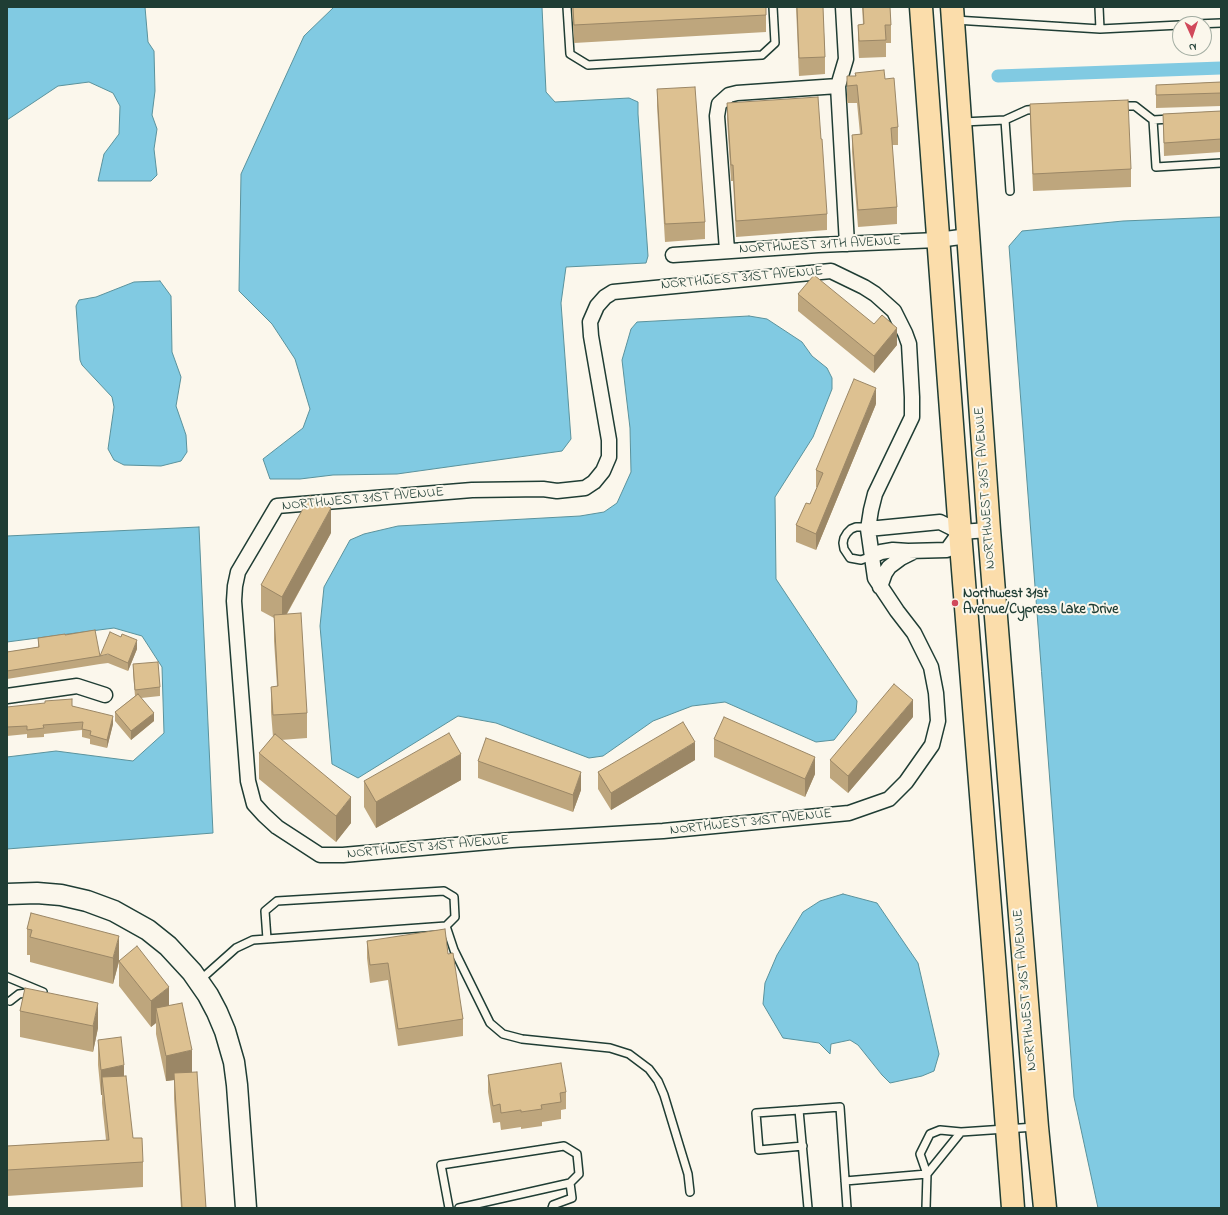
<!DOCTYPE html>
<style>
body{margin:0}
#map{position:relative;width:1228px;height:1215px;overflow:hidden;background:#fbf7ec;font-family:"Indie Flower",sans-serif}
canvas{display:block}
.frame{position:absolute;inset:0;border:8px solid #1f3d34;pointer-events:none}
.north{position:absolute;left:1172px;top:16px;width:40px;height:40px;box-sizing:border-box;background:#fbf7ec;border:1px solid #a3ada2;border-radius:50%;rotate:177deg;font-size:11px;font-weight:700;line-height:16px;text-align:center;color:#1f3d34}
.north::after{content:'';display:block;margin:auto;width:14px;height:18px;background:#d1495b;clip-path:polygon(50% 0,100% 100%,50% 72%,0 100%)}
</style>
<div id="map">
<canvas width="1228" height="1215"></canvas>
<div class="frame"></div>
<div class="north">N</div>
</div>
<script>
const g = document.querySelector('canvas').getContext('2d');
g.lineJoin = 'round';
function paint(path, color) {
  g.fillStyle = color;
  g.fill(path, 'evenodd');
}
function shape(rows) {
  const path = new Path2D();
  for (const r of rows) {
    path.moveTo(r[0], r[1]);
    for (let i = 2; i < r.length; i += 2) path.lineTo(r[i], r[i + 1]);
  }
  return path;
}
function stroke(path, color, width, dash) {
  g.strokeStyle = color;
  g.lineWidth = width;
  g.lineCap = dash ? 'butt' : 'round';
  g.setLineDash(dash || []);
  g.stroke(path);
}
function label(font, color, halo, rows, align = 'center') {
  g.font = font + ' "Indie Flower",sans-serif';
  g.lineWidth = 4;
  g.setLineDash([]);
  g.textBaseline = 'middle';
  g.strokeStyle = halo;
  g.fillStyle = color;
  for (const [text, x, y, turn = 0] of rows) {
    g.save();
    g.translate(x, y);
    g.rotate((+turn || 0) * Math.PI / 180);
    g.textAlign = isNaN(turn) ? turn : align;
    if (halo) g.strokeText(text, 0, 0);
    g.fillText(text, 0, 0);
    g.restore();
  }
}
const water = shape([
 [7,7,145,7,148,42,154,51,155,91,152,115,157,129,154,149,157,175,151,181,98,181,104,154,119,134,120,106,113,93,89,82,58,86,7,120,7,7],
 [334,7,542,7,546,92,555,102,629,98,638,102,638,114,648,256,646,263,566,267,561,303,571,439,562,451,397,474,333,475,300,479,270,479,263,459,303,428,310,409,295,359,272,324,239,291,241,174,304,36,334,7],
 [1221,217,1221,1208,1098,1208,1074,1097,1009,246,1022,231,1123,221,1221,217],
 [160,281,171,296,172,352,181,377,176,406,186,435,187,452,181,461,161,466,124,465,114,460,108,449,114,407,112,397,82,365,80,360,76,306,79,300,96,297,134,282,160,281],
 [749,316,767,319,802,342,812,356,827,368,832,378,832,389,813,437,775,497,776,579,857,701,856,712,834,740,816,742,725,702,692,706,653,721,603,756,589,758,496,723,458,716,358,778,332,764,320,626,324,587,350,540,364,534,398,526,580,516,604,512,617,503,631,472,630,428,622,360,631,329,637,322,749,316],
 [199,527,213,833,7,849,7,757,56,751,133,761,164,733,162,667,142,636,114,628,7,642,7,536,199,527],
 [843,894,877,903,918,963,939,1054,934,1071,922,1076,890,1083,882,1075,858,1045,850,1040,831,1044,830,1054,819,1043,783,1038,763,1004,765,983,777,955,803,912,820,901,843,894]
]);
paint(water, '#81cae2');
stroke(water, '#5a929c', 1);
stroke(shape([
 [998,76,1221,68]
]), '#81cae2', 13);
const service = shape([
 [567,7,570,54,588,65,762,55,775,43,773,7],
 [1099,7,1100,29],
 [955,20,1100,29,1180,25],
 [1196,24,1221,23],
 [1120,106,1135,106,1153,120,1171,119],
 [1005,120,1010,191],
 [1153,120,1156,167,1221,163],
 [963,122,1005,120,1027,110,1038,109],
 [868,529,862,527,856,527,851,529,847,533,844,538,843,543,844,549,850,558,861,560,872,556],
 [446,926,454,950,490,1023,503,1034,522,1039,610,1048,629,1054,649,1069,658,1081,664,1095,688,1174,690,1192],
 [7,977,43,992],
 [199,981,236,948,253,940,446,926,455,917,454,897,444,891,277,901,265,911,267,939],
 [10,1001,19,994,34,992],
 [799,1110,756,1113,759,1150,803,1146],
 [845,1181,927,1174,920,1154,930,1134,940,1130,961,1132],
 [449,1208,441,1165,564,1146,577,1154,579,1174,570,1183],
 [459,1208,570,1183,572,1198,553,1205,552,1208],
 [808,1208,799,1110,840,1107,847,1208],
 [926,1208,927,1174,961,1132,1035,1127]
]);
const minor = shape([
 [843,7,846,59,838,86,847,244],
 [727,250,717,116,719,104,729,95,737,93,838,86],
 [673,255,818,245,938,240,968,236],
 [831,271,864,287,875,294,894,311,905,333,909,344,912,397,912,417,875,494,871,510,868,529,875,578,897,611,914,633,931,667,936,693,938,721,932,745,906,782,889,799,849,813,663,831,512,840,343,855,320,855,277,827,264,815,254,804,248,781,234,601,235,586,238,572,277,506,472,490,543,489,557,491,585,488,594,482,603,471,609,457,609,440,591,336,590,322,597,306,605,297,613,292,831,271],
 [868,529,940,522,960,532,989,530],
 [872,556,881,552,893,550,908,551,947,550,960,532],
 [880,587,885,573,889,567,901,558,915,551],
 [7,696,77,686,105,695]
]);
const secondary = shape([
 [7,894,37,893,61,895,87,901,114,911,148,930,168,946,192,972,208,995,217,1012,225,1031,234,1062,237,1085,246,1208]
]);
const primary = shape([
 [921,7,960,532,995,970,1013,1208],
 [952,7,989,530,1037,1127,1045,1208]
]);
stroke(service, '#1f3d34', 10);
stroke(minor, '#1f3d34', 17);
stroke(secondary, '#1f3d34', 23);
stroke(primary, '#1f3d34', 25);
stroke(service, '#fbf7ec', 7);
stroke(minor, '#fbf7ec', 14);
stroke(secondary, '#fbf7ec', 20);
stroke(primary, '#fbddab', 22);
paint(shape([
 [572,7,766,7,766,32,574,43],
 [796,7,823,7,825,57,825,74,799,76],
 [862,7,890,7,891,25,891,43,886,43,886,57,859,58,858,42,858,25,863,24],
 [855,73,885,79,898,127,898,145,892,145,897,207,897,224,858,227,852,152,852,135,860,134,857,103,847,103,847,76,855,76],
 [1221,82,1221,106,1156,108,1156,85],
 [657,89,705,222,705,239,665,242,657,106],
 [727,103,827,214,827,230,736,237,733,181,731,181,727,119],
 [1030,104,1131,169,1131,187,1033,191,1030,122],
 [1221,111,1221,152,1164,156,1163,114],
 [798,294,897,345,874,373,798,311],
 [876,404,816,550,796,542,796,525,810,504,817,487,816,487,816,470],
 [331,533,287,614,307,713,307,738,281,740,351,823,336,842,259,779,259,753,273,737,271,712,271,687,277,686,274,641,274,618,261,611,261,585],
 [65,635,100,656,100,664,7,679,7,652,38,647,38,638],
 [137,649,128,671,108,663,100,664,100,656],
 [133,664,160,687,160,696,141,698,154,721,131,740,115,721,115,712,135,696,133,673],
 [72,706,113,724,107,748,90,744,90,739,82,737,82,730,44,734,44,737,27,738,27,734,7,736,7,707],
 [913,717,848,793,830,778,830,760],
 [714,739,815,774,805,797,714,757],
 [695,760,611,810,598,789,598,772],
 [478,761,581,790,573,812,478,778],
 [461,780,376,828,364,807,364,781],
 [31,913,119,961,169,1005,192,1072,206,1208,181,1208,174,1099,174,1080,166,1081,156,1034,156,1023,151,1027,119,986,119,962,113,984,30,962,30,955,27,955,27,929],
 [367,941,448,954,463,1019,463,1036,398,1046,388,980,370,983,367,958],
 [25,988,98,1028,93,1052,20,1037,20,1011],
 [98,1040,124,1076,133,1138,143,1162,143,1187,7,1196,7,1146,106,1140,102,1103,102,1095,101,1095,98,1065],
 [488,1075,566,1092,566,1109,561,1110,561,1119,542,1122,542,1126,521,1129,521,1127,501,1130,500,1122,493,1123,488,1092]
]), '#bea67d');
paint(shape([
 [897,328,897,345,874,373,874,356],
 [876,388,876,404,816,550,816,534],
 [331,508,331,533,282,622,282,597],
 [137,640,137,649,128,671,128,663],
 [913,700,913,717,848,793,848,776],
 [154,713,154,721,131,740,131,731],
 [113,716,113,724,107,748,107,740],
 [695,742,695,760,611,810,611,793],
 [461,754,461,780,376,828,376,802],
 [815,757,815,774,805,797,805,779],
 [581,772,581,790,573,812,573,795],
 [351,797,351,823,336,842,336,816],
 [119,936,119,961,113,984,113,958],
 [169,987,169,1012,156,1008,156,1023,151,1027,151,1001],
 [98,1003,98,1028,93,1052,93,1026],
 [192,1050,192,1076,174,1073,174,1080,166,1081,166,1056],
 [124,1065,124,1090,102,1077,102,1095,101,1095,101,1070]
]), '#9b8766');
const building = shape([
 [573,7,766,7,766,15,574,25,573,7],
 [797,7,823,7,825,57,799,58,797,7],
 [863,7,890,7,891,25,885,25,886,40,859,41,858,25,864,24,863,7],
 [884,70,885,79,894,78,898,127,891,128,897,207,858,210,852,135,862,134,857,85,847,86,847,76,856,76,855,73,884,70],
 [1221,82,1221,93,1156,95,1156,85,1221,82],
 [695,87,705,222,665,224,657,89,695,87],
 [818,97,821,139,822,139,827,214,736,221,733,165,731,165,727,103,818,97],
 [1128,100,1131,169,1033,174,1030,104,1128,100],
 [1221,111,1221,139,1164,143,1163,114,1221,111],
 [814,275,874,324,882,315,897,328,874,356,798,294,814,275],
 [854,379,876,388,816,534,796,525,806,503,810,504,823,473,816,470,854,379],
 [310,496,331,508,282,597,261,585,310,496],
 [301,613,307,713,273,715,271,687,278,686,274,615,301,613],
 [95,630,100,656,7,671,7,652,39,647,38,638,65,634,65,635,95,630],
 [110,632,121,637,122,634,137,640,128,663,108,654,100,656,110,632],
 [158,662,160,687,135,690,133,664,158,662],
 [894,684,913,700,848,776,830,760,894,684],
 [138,694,154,713,131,731,115,712,138,694],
 [72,699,72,706,113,716,107,740,90,735,91,731,82,729,83,722,43,725,44,728,27,730,27,726,7,727,7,707,45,703,45,701,72,699],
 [724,717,815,757,805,779,714,739,724,717],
 [683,722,695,742,611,793,598,772,683,722],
 [449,733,461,754,376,802,364,781,449,733],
 [275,734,351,797,336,816,259,753,275,734],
 [486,738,581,772,573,795,478,761,486,738],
 [31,913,119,936,113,958,30,937,32,930,27,929,31,913],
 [445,929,448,954,453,953,463,1019,398,1029,388,963,370,965,367,941,445,929],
 [137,946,169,987,151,1001,119,961,137,946],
 [25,988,98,1003,93,1026,20,1011,25,988],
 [182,1003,192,1050,166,1056,156,1008,182,1003],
 [121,1037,124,1065,101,1070,98,1040,121,1037],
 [561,1063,566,1092,560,1093,561,1102,541,1105,542,1109,521,1112,521,1110,501,1113,500,1104,493,1106,488,1075,561,1063],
 [197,1072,206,1208,182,1208,174,1073,197,1072],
 [126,1076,133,1138,142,1138,143,1162,7,1170,7,1146,109,1140,102,1077,126,1076]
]);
paint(building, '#ddc191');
stroke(building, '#9b8766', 1);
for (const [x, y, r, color] of [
 [955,603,4,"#d1495b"]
]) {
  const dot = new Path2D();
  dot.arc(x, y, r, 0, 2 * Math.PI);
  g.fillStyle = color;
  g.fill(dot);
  stroke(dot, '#fbf7ec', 1.5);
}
label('14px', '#1f3d34', '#fbf7ec', [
 ["NORTHWEST 31TH AVENUE",820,246,-3],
 ["NORTHWEST 31ST AVENUE",742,279,-5],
 ["NORTHWEST 31ST AVENUE",986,488,-94],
 ["NORTHWEST 31ST AVENUE",363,500,-5],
 ["NORTHWEST 31ST AVENUE",751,823,-6],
 ["NORTHWEST 31ST AVENUE",428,848,-5],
 ["NORTHWEST 31ST AVENUE",1026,990,-95]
]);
label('bold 14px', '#1f3d34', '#fbf7ec', [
 ["Northwest 31st",963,595],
 ["Avenue/Cypress Lake Drive",963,611]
], 'left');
</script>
